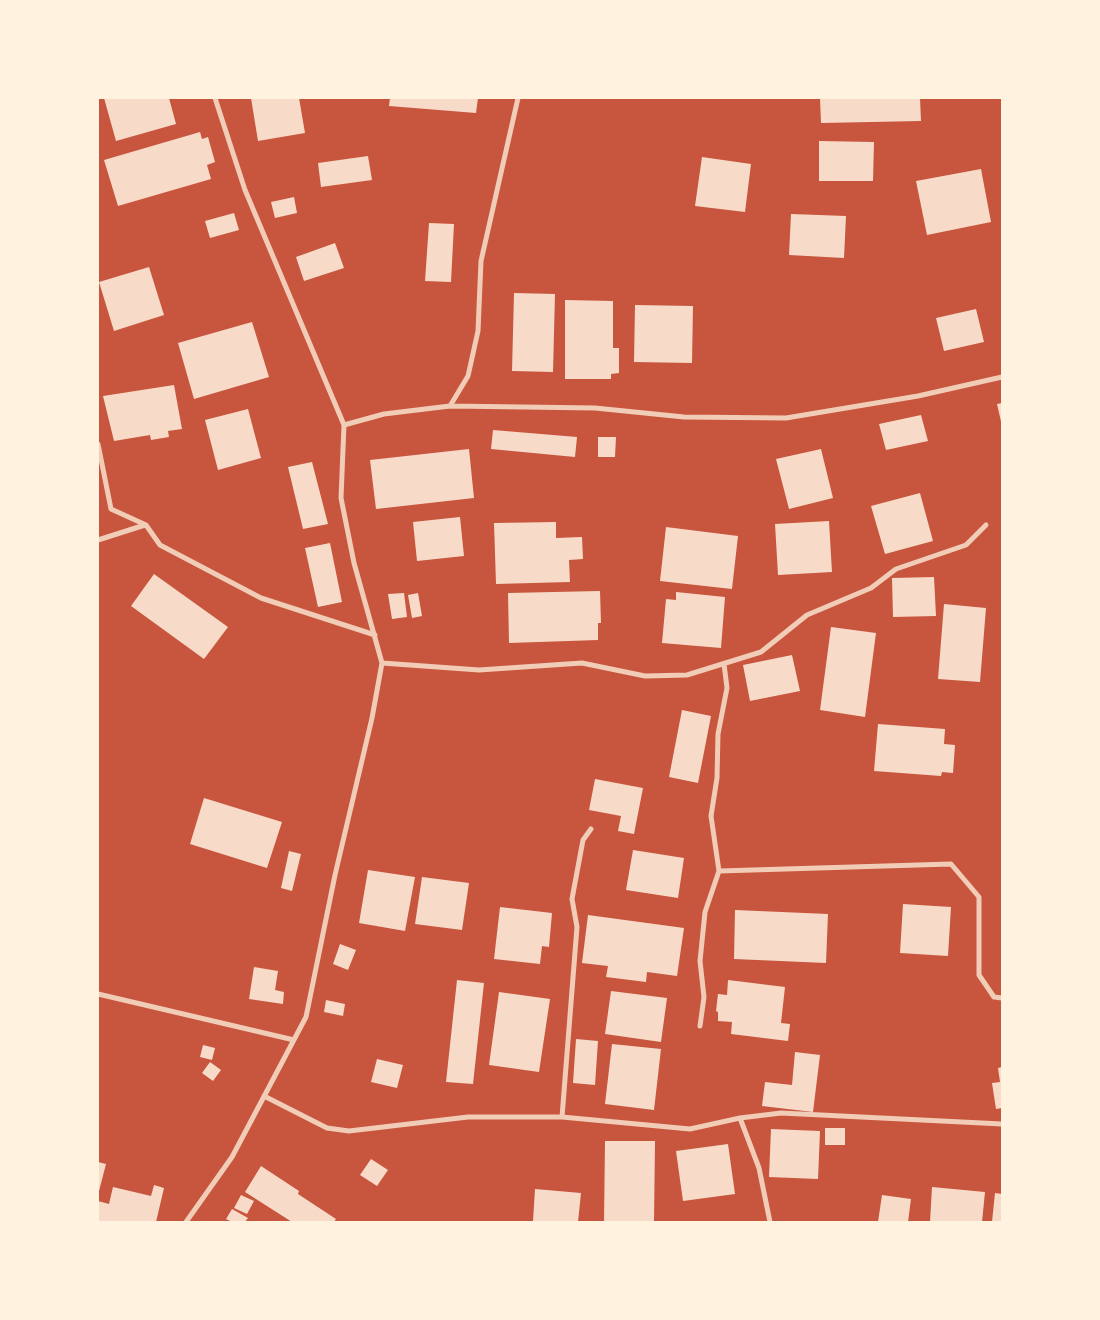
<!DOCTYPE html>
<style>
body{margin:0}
#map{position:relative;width:1100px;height:1320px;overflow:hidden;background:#c8553d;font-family:"Crimson Pro",serif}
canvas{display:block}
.frame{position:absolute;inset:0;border:99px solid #fff3e0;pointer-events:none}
</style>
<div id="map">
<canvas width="1100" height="1320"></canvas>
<div class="frame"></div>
</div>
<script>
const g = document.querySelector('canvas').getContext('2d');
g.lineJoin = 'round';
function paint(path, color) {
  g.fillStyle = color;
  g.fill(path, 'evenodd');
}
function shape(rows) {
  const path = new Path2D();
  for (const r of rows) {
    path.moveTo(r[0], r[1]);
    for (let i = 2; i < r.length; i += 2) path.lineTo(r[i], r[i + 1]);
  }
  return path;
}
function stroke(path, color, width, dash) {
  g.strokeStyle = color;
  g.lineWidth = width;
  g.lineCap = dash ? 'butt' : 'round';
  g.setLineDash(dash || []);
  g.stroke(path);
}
paint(shape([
 [104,98,169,98,176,124,116,141],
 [251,98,299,98,305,133,258,141],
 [390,98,478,98,476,113,389,106],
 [820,98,920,98,921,121,821,123],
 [200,132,202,139,208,137,215,162,207,165,211,179,118,206,104,160],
 [819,141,874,142,873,181,819,181],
 [368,156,372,180,321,187,318,163],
 [702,157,751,164,745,212,695,206],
 [981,169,991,222,927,235,916,181],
 [294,197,297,213,275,218,271,202],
 [234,213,239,230,210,238,205,221],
 [791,214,846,216,844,258,789,255],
 [429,223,454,224,451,282,425,281],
 [335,243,344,268,304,281,296,257],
 [149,267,164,315,114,331,99,282],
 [514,293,555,294,553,372,512,371],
 [565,300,613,301,613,348,619,348,619,373,611,374,611,379,565,379],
 [635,305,693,306,692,363,634,362],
 [976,309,984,342,944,351,936,318],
 [252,322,269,377,194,399,178,343],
 [174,385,182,429,168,431,169,437,151,440,150,435,114,441,103,396],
 [1002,403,1002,426,997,404],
 [248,409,261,458,218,470,205,420],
 [921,415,928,441,886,450,879,424],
 [493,430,577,437,575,457,491,449],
 [598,437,616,437,615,457,598,457],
 [469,449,474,498,376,509,370,460],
 [821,449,833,498,789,509,776,459],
 [312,462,328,524,303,529,288,467],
 [920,493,933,541,885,554,871,506],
 [460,517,464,556,417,561,413,522],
 [829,521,832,572,778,575,775,524],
 [556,522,556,538,582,537,583,559,569,560,570,582,496,584,494,523],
 [666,527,738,536,732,589,660,581],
 [330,543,342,602,318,607,305,548],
 [154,574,228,627,204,659,131,606],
 [934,577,936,616,893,617,892,578],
 [600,591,601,623,598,623,598,640,509,643,508,593],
 [676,592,725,597,721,648,662,643,666,599,676,600],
 [404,593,407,617,392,619,388,594],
 [418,593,422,616,412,618,408,595],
 [944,604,986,608,980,682,938,679],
 [831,627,876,633,865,717,820,710],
 [792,655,800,691,750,701,743,665],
 [682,710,711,716,698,783,669,777],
 [878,724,945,729,944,744,955,745,953,773,942,772,941,776,874,771],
 [595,779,643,788,634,834,618,831,621,816,589,810],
 [204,798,282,822,267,868,190,844],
 [633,850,684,858,678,898,626,890],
 [289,851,301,854,292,891,281,888],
 [368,870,415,877,405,931,359,923],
 [422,877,469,883,462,930,415,924],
 [903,904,951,907,948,956,900,953],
 [500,907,552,913,549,947,542,946,540,964,494,959],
 [735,910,828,914,826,963,734,959],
 [588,915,684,928,677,976,647,972,646,982,606,977,608,966,582,963],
 [340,944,356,950,348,970,333,964],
 [254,967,278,971,275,990,284,992,283,1004,249,999],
 [457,980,484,983,473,1084,446,1082],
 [728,980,785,987,781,1023,790,1024,788,1041,731,1034,732,1022,718,1021,718,1012,716,1011,718,994,727,995],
 [611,991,667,998,661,1042,605,1034],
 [499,992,550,999,539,1072,489,1065],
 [326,1000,345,1004,343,1016,324,1012],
 [576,1039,598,1041,595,1085,573,1083],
 [612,1044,661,1049,654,1110,605,1104],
 [203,1045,215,1048,212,1060,200,1057],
 [795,1052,820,1055,813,1112,762,1106,765,1082,792,1085],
 [377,1059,403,1065,397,1088,371,1082],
 [210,1062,221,1070,213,1081,202,1073],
 [1002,1067,1002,1108,996,1109,992,1083,1000,1082,998,1068],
 [825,1128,845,1128,845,1145,825,1145],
 [771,1129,820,1131,818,1179,769,1177],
 [605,1141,655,1141,654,1222,604,1222],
 [728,1144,735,1194,683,1201,676,1151],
 [371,1159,388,1170,377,1186,360,1175],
 [98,1162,106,1164,98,1195],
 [261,1166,299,1191,298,1194,336,1219,334,1222,292,1222,245,1192],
 [154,1185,164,1188,156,1222,98,1222,98,1201,109,1204,113,1187,151,1196],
 [932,1187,985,1192,982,1222,930,1222],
 [535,1189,581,1193,578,1222,533,1221],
 [995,1193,1002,1194,1002,1222,992,1222],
 [241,1195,254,1201,247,1214,234,1208],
 [882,1195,911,1199,908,1222,878,1222],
 [232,1209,248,1218,245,1222,232,1222,226,1219]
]), '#f7dbc8');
stroke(shape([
 [215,98,245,190,344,425],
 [450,406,595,408,684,417,786,418,918,396,1002,377],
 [98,444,111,509,146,525,160,545,261,598,375,635],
 [98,540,145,525],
 [382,663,479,670,582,663,645,676,687,675,761,652,807,615,871,588,896,569,966,545,986,525],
 [719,871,711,816,717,778,718,734,727,688,724,664],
 [98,994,294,1040],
 [700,1026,704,997,700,961,705,912,719,871,951,864,979,897,979,975,994,997,1002,998],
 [264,1096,327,1128,349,1131,468,1117,562,1117,690,1129,740,1118,781,1113,1002,1124],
 [562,1117,577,927,572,899,583,840,591,829],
 [740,1118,759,1168,770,1222],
 [186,1222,232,1157,306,1017,335,875,372,718,382,663,354,563,341,498,344,425,384,414,450,406,468,376,478,331,481,261,518,98]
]), '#f1ccb7', 5);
</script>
